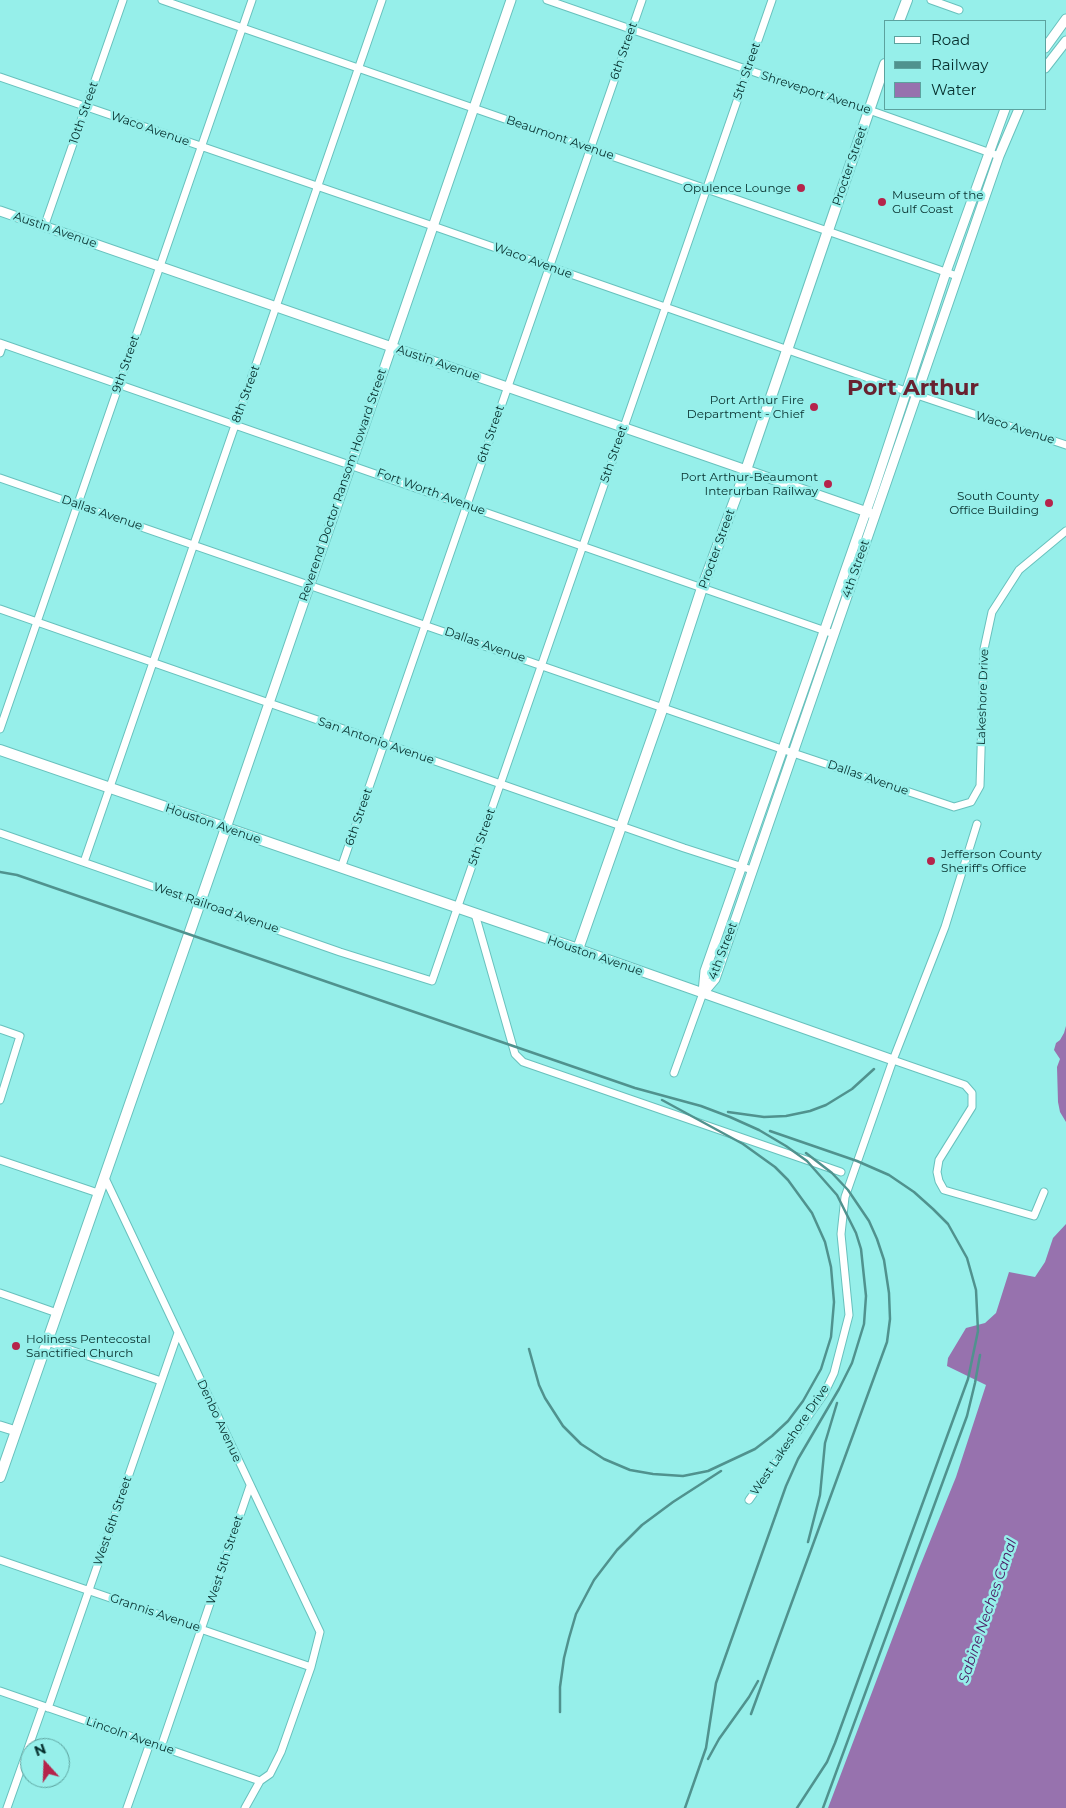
<!DOCTYPE html>
<style>
body{margin:0}
#map{position:relative;width:1066px;height:1808px;overflow:hidden;background:#96efea;font-family:Montserrat,sans-serif}
canvas{display:block}
.legend{position:absolute;left:884px;top:20px;width:162px;height:90px;box-sizing:border-box;background:#96efea;border:1px solid #5ca29e;margin:0;padding:6px 9px;list-style:none;font-size:15px;color:#062f2d}
.legend li{display:flex;align-items:center;gap:10px;height:25px}
.legend b{width:25px;border:1px solid #5ca29e}
.north{position:absolute;left:20px;top:1738px;width:50px;height:50px;box-sizing:border-box;background:#96efea;border:1px solid #5ca29e;border-radius:50%;rotate:340deg;font-size:14px;font-weight:700;line-height:20px;text-align:center;color:#062f2d}
.north::after{content:'';display:block;margin:auto;width:18px;height:22px;background:#b5244b;clip-path:polygon(50% 0,100% 100%,50% 72%,0 100%)}
</style>
<div id="map">
<canvas width="1066" height="1808"></canvas>
<ul class="legend">
<li><b style="height:6px;background:#fff"></b>Road</li>
<li><b style="height:6px;background:#50928e"></b>Railway</li>
<li><b style="height:14px;background:#9772ae"></b>Water</li>
</ul>
<div class="north">N</div>
</div>
<script>
const g = document.querySelector('canvas').getContext('2d');
g.lineJoin = 'round';
function paint(path, color) {
  g.fillStyle = color;
  g.fill(path, 'evenodd');
}
function shape(rows) {
  const path = new Path2D();
  for (const r of rows) {
    path.moveTo(r[0], r[1]);
    for (let i = 2; i < r.length; i += 2) path.lineTo(r[i], r[i + 1]);
  }
  return path;
}
function stroke(path, color, width, dash) {
  g.strokeStyle = color;
  g.lineWidth = width;
  g.lineCap = dash ? 'butt' : 'round';
  g.setLineDash(dash || []);
  g.stroke(path);
}
function label(font, color, halo, rows, align = 'center') {
  g.font = font + ' Montserrat,sans-serif';
  g.lineWidth = 5;
  g.setLineDash([]);
  g.textBaseline = 'middle';
  g.strokeStyle = halo;
  g.fillStyle = color;
  for (const [text, x, y, turn = 0] of rows) {
    g.save();
    g.translate(x, y);
    g.rotate((+turn || 0) * Math.PI / 180);
    g.textAlign = isNaN(turn) ? turn : align;
    if (halo) g.strokeText(text, 0, 0);
    g.fillText(text, 0, 0);
    g.restore();
  }
}
paint(shape([
 [1066,1026,1066,1122,1060,1112,1058,1102,1057,1067,1060,1059,1054,1050,1056,1043,1060,1040,1064,1033],
 [1066,1224,1066,1808,828,1808,918,1571,956,1477,986,1385,947,1366,948,1358,966,1328,985,1323,996,1313,1009,1272,1035,1277,1045,1262,1053,1238]
]), '#9772ae');
const minor = shape([
 [162,0,957,276],
 [547,0,806,90,869,110,999,156],
 [931,0,959,10],
 [0,77,433,226,917,395,1066,445],
 [44,227,123,0],
 [0,343,834,634],
 [0,353,3,344],
 [0,478,793,753,954,807,971,802,980,786,984,649,992,612,1019,570,1066,531],
 [0,609,684,848,752,870],
 [0,729,252,0],
 [0,833,340,952,432,981,772,0],
 [84,862,382,0],
 [341,868,642,0],
 [475,914,515,1054,523,1062,841,1172],
 [0,1029,20,1036,0,1100],
 [893,1060,965,1085,972,1093,972,1107,939,1160,937,1172,939,1181,944,1190,1034,1216,1044,1192],
 [674,1073,703,993],
 [0,1160,98,1193],
 [104,1176,320,1632,311,1667,281,1752,270,1774,260,1781,245,1808],
 [0,1293,57,1313],
 [47,1342,161,1381],
 [749,1500,824,1394,834,1373,849,1315,841,1234,845,1197,893,1060,945,927,977,824],
 [0,1560,311,1667],
 [0,1691,260,1781],
 [48,1708,178,1333],
 [161,1747,250,1486],
 [7,1808,43,1706],
 [127,1808,150,1743]
]);
const tertiary = shape([
 [1045,48,1066,19],
 [1045,68,1066,41],
 [0,211,870,513],
 [226,828,511,0],
 [578,949,893,1060],
 [703,993,715,979,999,156,1019,109],
 [703,993,705,971,875,486,946,272,1005,109],
 [0,1426,16,1431]
]);
const secondary = shape([
 [899,21,907,0],
 [0,750,578,949,663,707,702,588,746,470,885,64],
 [0,1477,226,828]
]);
stroke(minor, '#68c1bd', 9);
stroke(tertiary, '#68c1bd', 11);
stroke(secondary, '#68c1bd', 12);
stroke(minor, '#fff', 7);
stroke(tertiary, '#fff', 9);
stroke(secondary, '#fff', 10);
stroke(shape([
 [0,872,17,875,635,1088,701,1106,730,1117,759,1130,786,1146,807,1161,837,1195,856,1233,861,1249,866,1296,864,1324,852,1363,839,1389,798,1459,786,1486,716,1683,706,1748,685,1808],
 [728,1112,764,1117,786,1116,810,1111,826,1105,852,1089,874,1069],
 [770,1131,857,1161,889,1175,914,1192,933,1209,948,1224,967,1258,976,1290,978,1331,968,1379,835,1743,827,1762,797,1808],
 [529,1349,539,1385,545,1398,563,1426,581,1444,604,1459,630,1470,653,1474,683,1476,708,1471,755,1449,772,1436,788,1421,803,1401,821,1369,831,1337,834,1302,831,1267,825,1242,812,1213,788,1180,775,1167,743,1144,662,1100],
 [808,1542,820,1495,825,1443,837,1403],
 [560,1712,560,1687,564,1658,569,1638,576,1614,594,1580,617,1550,642,1525,673,1502,721,1471],
 [751,1714,887,1342,890,1319,889,1293,884,1260,877,1239,869,1221,848,1190,832,1173,806,1153],
 [708,1759,719,1739,749,1697,758,1681],
 [823,1808,967,1416,975,1383,980,1355]
]), '#50928e', 2.5);
for (const [x, y, r, color] of [
 [801,188,5,"#b5244b"],
 [882,202,5,"#b5244b"],
 [814,407,5,"#b5244b"],
 [828,484,5,"#b5244b"],
 [1049,503,5,"#b5244b"],
 [931,861,5,"#b5244b"],
 [16,1346,5,"#b5244b"]
]) {
  const dot = new Path2D();
  dot.arc(x, y, r, 0, 2 * Math.PI);
  g.fillStyle = color;
  g.fill(dot);
  stroke(dot, '#96efea', 2);
}
label('12px', '#062f2d', '#96efea', [
 ["6th Street",624,51,-71],
 ["5th Street",747,71,-71],
 ["Shreveport Avenue",816,93,18],
 ["10th Street",84,113,-71],
 ["Waco Avenue",150,129,19],
 ["Beaumont Avenue",560,138,19],
 ["Procter Street",850,166,-71],
 ["Austin Avenue",55,230,19],
 ["Waco Avenue",533,261,20],
 ["Austin Avenue",438,363,19],
 ["9th Street",126,364,-71],
 ["8th Street",246,394,-70],
 ["Waco Avenue",1015,428,18],
 ["6th Street",491,434,-71],
 ["5th Street",614,454,-71],
 ["Reverend Doctor Ransom Howard Street",343,485,-71],
 ["Fort Worth Avenue",431,492,20],
 ["Dallas Avenue",102,513,19],
 ["Procter Street",717,549,-70],
 ["4th Street",856,569,-71],
 ["Dallas Avenue",485,645,19],
 ["Lakeshore Drive",983,697,-88],
 ["San Antonio Avenue",376,741,19],
 ["Dallas Avenue",868,778,19],
 ["6th Street",359,817,-71],
 ["Houston Avenue",213,824,19],
 ["5th Street",482,837,-71],
 ["West Railroad Avenue",216,908,19],
 ["4th Street",723,951,-69],
 ["Houston Avenue",595,956,19],
 ["Denbo Avenue",219,1421,65],
 ["West Lakeshore Drive",790,1440,-56],
 ["West 6th Street",113,1521,-71],
 ["West 5th Street",225,1560,-72],
 ["Grannis Avenue",155,1613,19],
 ["Lincoln Avenue",130,1736,19]
]);
label('12px', '#062f2d', '#96efea', [
 ["Opulence Lounge",791,188],
 ["Museum of the",892,195,"left"],
 ["Gulf Coast",892,209,"left"],
 ["Port Arthur Fire",804,400],
 ["Department - Chief",804,414],
 ["Port Arthur-Beaumont",818,477],
 ["Interurban Railway",818,491],
 ["South County",1039,496],
 ["Office Building",1039,510],
 ["Jefferson County",941,854,"left"],
 ["Sheriff's Office",941,868,"left"],
 ["Holiness Pentecostal",26,1339,"left"],
 ["Sanctified Church",26,1353,"left"]
], 'right');
label('italic 14px', '#4a1a63', '#96efea', [
 ["Sabine Neches Canal",988,1611,-71]
]);
label('bold 22px', '#682230', '#96efea', [
 ["Port Arthur",913,389]
]);
</script>
